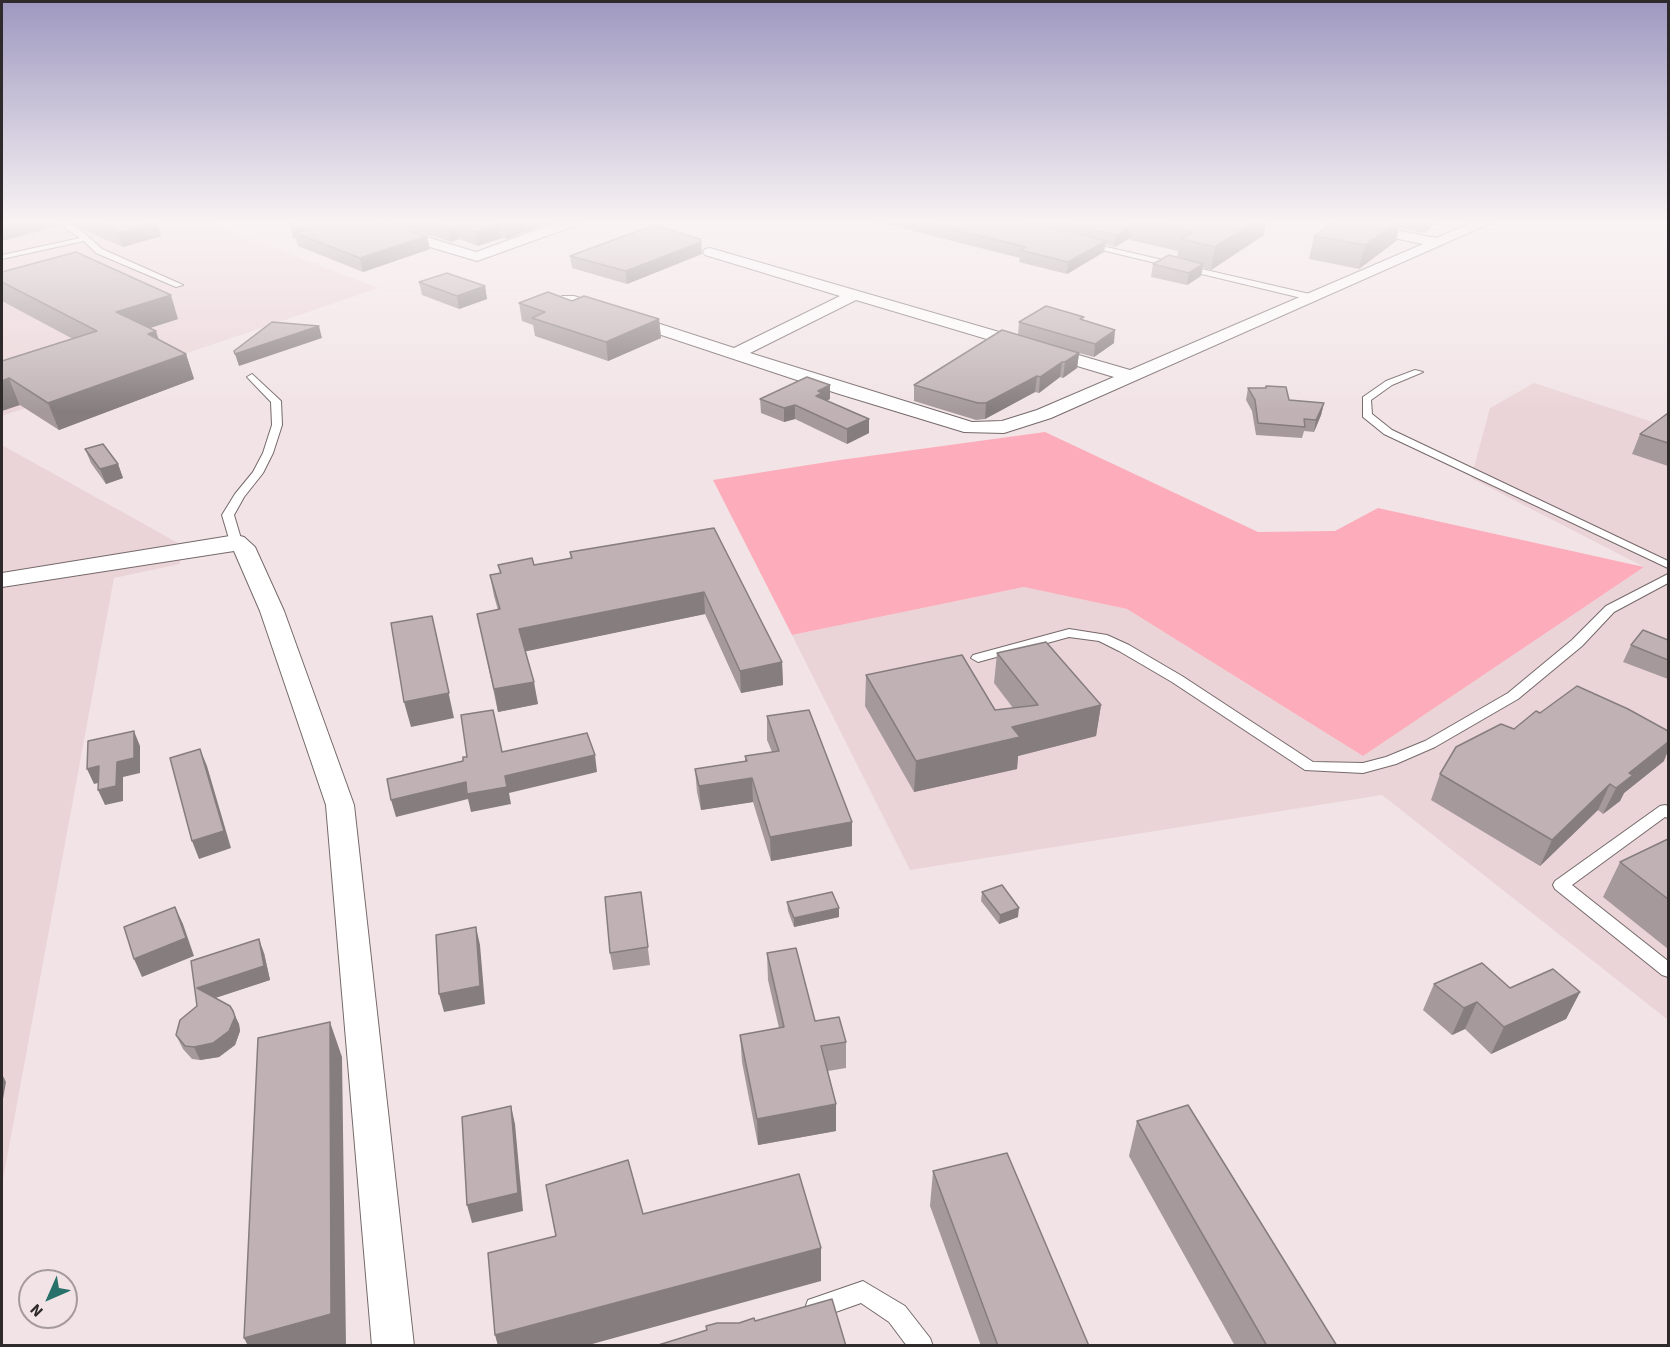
<!DOCTYPE html>
<style>
body{margin:0}
#map{position:relative;width:1670px;height:1347px;overflow:hidden;background:#f2e4e6;font-family:"Source Sans 3",sans-serif}
canvas{display:block}
.frame{position:absolute;inset:0;border:3px solid #2e292a;pointer-events:none}
.north{position:absolute;left:18px;top:1269px;width:60px;height:60px;box-sizing:border-box;background:#f2e4e6;border:2px solid #a4999b;border-radius:50%;rotate:225deg;font-size:16px;font-weight:700;line-height:24px;text-align:center;color:#2e292a}
.north::after{content:'';display:block;margin:auto;width:21px;height:27px;background:#28716b;clip-path:polygon(50% 0,100% 100%,50% 72%,0 100%)}
</style>
<div id="map">
<canvas width="1670" height="1347"></canvas>
<div class="frame"></div>
<div class="north">N</div>
</div>
<script>
const g = document.querySelector('canvas').getContext('2d');
g.lineJoin = 'round';
function paint(path, color) {
  g.fillStyle = color;
  g.fill(path, 'evenodd');
}
function shape(rows) {
  const path = new Path2D();
  for (const r of rows) {
    path.moveTo(r[0], r[1]);
    for (let i = 2; i < r.length; i += 2) path.lineTo(r[i], r[i + 1]);
  }
  return path;
}
function stroke(path, color, width, dash) {
  g.strokeStyle = color;
  g.lineWidth = width;
  g.lineCap = dash ? 'butt' : 'round';
  g.setLineDash(dash || []);
  g.stroke(path);
}
paint(shape([
 [2,222,205,222,379,288,2,416],
 [1534,383,1668,427,1668,1020,1382,795,910,870,792,635,1024,587,1127,609,1363,756,1644,567,1471,478,1490,408],
 [2,445,180,544,180,564,114,578,2,1185]
]), '#ebd4d7');
paint(shape([
 [1045,432,1258,532,1335,531,1378,508,1644,567,1363,756,1127,609,1024,587,792,635,713,480,840,460]
]), '#fcacba');
const service = shape([
 [56,222,66,222,82,231,102,249,183,285,176,287,96,253,84,241,2,259,2,255,80,238,56,222],
 [1085,242,1314,295,1318,298,1314,301,1085,246,1085,242],
 [1415,370,1423,372,1392,385,1371,400,1372,414,1392,430,1668,561,1668,568,1384,434,1363,417,1363,397,1386,381,1415,370],
 [252,374,281,401,282,425,273,453,263,473,244,497,234,515,242,542,236,546,230,542,222,515,235,494,253,472,263,453,272,425,271,402,247,377,252,374],
 [1668,574,1668,583,1614,612,1582,646,1518,699,1435,747,1396,764,1363,773,1305,770,1172,682,1119,651,1099,641,1069,637,978,662,971,658,973,655,1069,629,1107,635,1129,645,1182,676,1313,762,1363,763,1386,757,1425,741,1508,693,1572,640,1606,606,1668,574],
 [1665,805,1668,806,1668,818,1665,817,1572,885,1668,961,1668,977,1662,975,1555,889,1553,885,1555,881,1660,806,1665,805],
 [863,1281,905,1306,930,1338,933,1346,907,1346,889,1322,861,1303,816,1319,808,1316,805,1308,808,1300,863,1281]
]);
const minor = shape([
 [354,222,377,222,476,252,558,222,579,222,577,225,477,261,356,225,354,222],
 [1328,222,1357,222,1436,238,1474,222,1493,222,1051,418,1004,433,964,432,836,393,562,302,560,299,562,296,574,296,734,348,840,296,705,255,703,252,705,249,710,248,1130,370,1423,244,1335,226,1328,222],
 [856,300,1114,377,1037,410,1002,421,972,422,750,353,856,300],
 [236,535,244,537,255,547,284,611,354,805,414,1346,372,1346,326,805,260,611,234,551,2,587,2,573,236,535]
]);
stroke(service, '#75696a', 2);
stroke(minor, '#75696a', 2);
paint(service, '#fff');
paint(minor, '#fff');
paint(shape([
 [71,222,169,222,158,225,161,236,123,247,86,231],
 [289,222,381,222,430,249,363,272,298,246,296,239,293,238,290,224,292,223],
 [386,222,551,222,506,239,502,238,478,246,459,239,451,242],
 [877,222,1266,222,1264,235,1211,270,1203,268,1201,276,1187,285,1151,277,1153,264,1177,258,1178,251,1130,240,1130,238,1115,247,1105,244,1104,252,1067,274,1019,262,1020,258],
 [1333,222,1438,222,1424,233,1399,228,1396,241,1359,269,1309,259,1314,236],
 [701,242,702,254,627,284,572,268,570,256],
 [2,272,178,319,150,328,159,340,186,354,194,379,59,430,20,405,2,361,73,339,2,301],
 [419,282,485,286,487,299,459,309,422,295],
 [572,301,659,319,661,338,608,361,535,336,533,325,522,321,519,303],
 [1084,320,1114,343,1094,357,1079,353,1077,368,1063,378,1060,377,1039,393,1035,392,985,419,976,420,914,401,914,385,1018,335,1019,322],
 [830,385,830,399,827,400,869,433,847,444,795,419,784,422,761,413,760,399],
 [1266,386,1289,400,1324,403,1321,415,1314,432,1304,431,1302,438,1256,435,1252,411,1246,400,1248,388,1265,388],
 [1668,413,1668,466,1632,454,1640,434],
 [85,449,118,464,123,478,106,484,91,463],
 [714,528,782,662,783,685,741,693,705,614,525,651,538,704,498,712,477,614,498,610,494,596,490,575,500,573,498,565,534,565,571,559,570,552],
 [1668,640,1668,679,1623,662,1631,645],
 [997,653,1101,705,1096,736,1018,756,1017,769,914,792,865,706,866,675,995,710,1013,708,994,683],
 [767,716,852,846,771,861,753,802,701,810,697,792,695,769,745,761,745,756,772,752,767,740],
 [1514,729,1664,761,1624,793,1620,801,1603,814,1598,810,1540,866,1431,800,1440,774],
 [1668,839,1668,949,1603,897,1620,862],
 [641,892,650,965,613,970,610,953],
 [982,892,1018,917,999,924,981,901],
 [787,902,839,917,794,927,788,911],
 [264,953,270,980,215,998,239,1024,240,1031,235,1045,219,1057,200,1060,192,1059,183,1049,176,1035,197,1006],
 [767,953,815,1021,846,1042,846,1068,828,1071,836,1104,836,1131,758,1145,742,1062,740,1035,779,1028,768,980],
 [1434,984,1510,988,1580,992,1566,1019,1491,1054,1465,1029,1452,1035,1423,1010],
 [1137,1121,1337,1346,1235,1346,1129,1156],
 [933,1171,1089,1346,981,1346,930,1206]
]), '#a5999b');
paint(shape([
 [17,222,57,222,59,226,2,241,2,226],
 [142,222,169,222,158,225,161,236,123,247,118,233],
 [512,222,551,222,506,239,504,225],
 [1254,222,1266,222,1264,235,1211,270,1215,247],
 [1396,222,1400,222,1396,241,1359,269,1365,245],
 [1426,222,1438,222,1424,233],
 [500,224,502,238,478,246,476,232],
 [456,226,459,239,451,242,449,229],
 [1131,227,1130,238,1115,247,1116,235],
 [427,236,430,249,363,272,360,258],
 [1106,241,1104,252,1067,274,1068,262],
 [701,242,702,254,627,284,626,271],
 [1203,264,1201,276,1187,285,1189,273],
 [485,286,487,299,459,309,457,296],
 [171,295,178,319,125,336,116,312],
 [659,319,661,338,608,361,606,342],
 [319,326,322,338,239,366,235,354],
 [1115,330,1114,343,1094,357,1095,344],
 [156,331,164,356,148,334],
 [1079,353,1077,368,1063,378,1065,362],
 [186,354,194,379,59,430,48,403],
 [1062,362,1060,377,1039,393,1040,377],
 [1037,376,1035,392,985,419,986,403],
 [9,378,20,405,2,411,2,381],
 [830,385,830,399,822,403,816,396,818,391],
 [1324,403,1321,415,1314,432,1316,420],
 [795,405,795,419,784,422,784,408],
 [869,419,869,433,847,444,847,429],
 [118,464,123,478,106,484,100,469],
 [704,592,705,614,523,652,519,629],
 [432,616,454,718,411,727,404,702],
 [782,662,783,685,741,693,740,671],
 [534,682,538,704,498,712,494,689],
 [1101,705,1096,736,1018,756,1017,769,914,792,916,761,1012,727],
 [134,731,140,746,140,773,123,777,123,801,105,805,98,790],
 [1668,742,1668,751,1664,761,1624,793,1620,801,1603,814,1616,788,1629,773],
 [200,749,207,766,231,848,199,859,192,841],
 [595,755,597,772,509,793,511,804,471,812,468,799,396,817,391,800,466,782,505,776],
 [99,766,106,781,94,784,87,769],
 [752,778,753,802,701,810,699,786],
 [1610,784,1598,810,1540,866,1552,840],
 [852,822,852,846,771,861,770,837],
 [175,907,183,924,194,956,142,977,134,959],
 [839,908,839,917,794,927,794,918],
 [1019,908,1018,917,999,924,1000,915],
 [476,927,480,945,485,1004,444,1012,439,994],
 [259,939,264,953,270,980,203,1002,197,988],
 [1580,992,1566,1019,1491,1054,1504,1027],
 [1477,1002,1465,1029,1452,1035,1464,1008],
 [233,1011,239,1024,240,1031,235,1045,219,1057,200,1060,194,1047],
 [330,1022,342,1057,346,1346,248,1346,244,1338],
 [2,1074,6,1082,2,1105],
 [836,1104,836,1131,758,1145,757,1119],
 [511,1106,515,1124,523,1211,472,1223,467,1205],
 [821,1248,821,1281,585,1346,498,1346,495,1335]
]), '#867d7e');
const building = shape([
 [2,222,17,222,2,226,2,222],
 [92,222,157,222,118,233,92,222],
 [296,222,381,222,427,236,360,258,295,233,305,230,290,224,296,222],
 [427,222,512,222,504,225,500,224,476,232,456,226,449,229,427,222],
 [923,222,1028,222,1106,241,1068,262,1020,250,1026,247,923,222],
 [1062,222,1132,222,1131,227,1116,235,1062,222],
 [1150,222,1254,222,1215,247,1180,239,1193,232,1150,222],
 [1333,222,1396,222,1365,245,1314,236,1333,222],
 [654,225,700,239,701,242,626,271,570,256,654,225],
 [76,252,171,295,116,312,156,331,148,334,186,354,48,403,9,378,2,381,2,361,97,331,2,282,2,272,76,252],
 [1169,255,1203,264,1189,273,1153,264,1169,255],
 [447,273,485,286,457,296,419,282,447,273],
 [548,292,572,301,584,296,659,319,606,342,532,318,545,312,519,303,548,292],
 [1046,306,1084,317,1080,319,1115,330,1095,344,1019,322,1046,306],
 [272,322,319,326,235,354,234,351,272,322],
 [1002,330,1079,353,1065,362,1062,362,1040,377,1037,376,986,403,978,403,914,385,1002,330],
 [807,377,830,385,818,391,822,393,816,396,869,419,847,429,795,405,784,408,760,399,807,377],
 [1266,386,1286,387,1289,400,1324,403,1316,420,1304,419,1305,427,1258,423,1255,400,1248,388,1266,388,1266,386],
 [1668,413,1668,443,1640,434,1668,413],
 [103,444,118,464,100,469,85,449,103,444],
 [714,528,782,662,740,671,704,592,519,629,534,682,494,689,477,614,500,609,490,575,501,573,498,565,532,558,534,565,551,562,572,558,570,552,714,528],
 [432,616,449,693,404,702,391,623,432,616],
 [1643,630,1668,640,1668,660,1631,645,1643,630],
 [1046,642,1101,705,1012,727,1020,737,916,761,866,675,962,655,995,710,1038,705,997,653,1046,642],
 [1577,686,1628,709,1668,731,1668,742,1629,773,1633,775,1616,788,1610,784,1552,840,1440,774,1456,747,1501,724,1514,729,1536,711,1540,713,1577,686],
 [493,710,502,752,587,733,595,755,505,776,507,787,467,794,466,782,391,800,387,779,463,761,463,757,467,757,461,715,493,710],
 [809,710,852,822,770,837,752,778,699,786,695,769,747,761,745,756,779,751,767,716,809,710],
 [134,731,134,758,117,762,116,786,98,790,99,766,87,769,88,741,134,731],
 [200,749,224,831,192,841,170,758,200,749],
 [1668,839,1668,899,1620,862,1668,839],
 [1002,885,1019,908,1000,915,982,892,1002,885],
 [641,892,648,947,610,953,605,897,641,892],
 [832,892,839,908,794,918,787,902,832,892],
 [175,907,186,938,134,959,124,927,175,907],
 [476,927,480,986,439,994,436,935,476,927],
 [259,939,264,966,197,988,230,1006,233,1011,235,1017,229,1031,213,1043,194,1047,185,1046,176,1035,180,1020,197,1006,191,961,259,939],
 [796,948,815,1021,839,1017,846,1042,821,1046,836,1104,757,1119,740,1035,784,1027,767,953,796,948],
 [1482,963,1510,988,1553,969,1580,992,1504,1027,1477,1002,1464,1008,1434,984,1482,963],
 [330,1022,331,1314,244,1338,258,1038,330,1022],
 [1188,1105,1337,1346,1267,1346,1137,1121,1188,1105],
 [511,1106,518,1193,467,1205,462,1117,511,1106],
 [1007,1153,1089,1346,998,1346,933,1171,1007,1153],
 [628,1160,643,1214,799,1174,821,1248,495,1335,488,1253,556,1236,546,1185,628,1160],
 [832,1299,846,1346,655,1346,707,1330,706,1326,717,1323,739,1323,754,1318,755,1321,832,1299]
]);
paint(building, '#c0b2b4');
stroke(building, '#867d7e', 1.5);
const sky = g.createLinearGradient(0, 0, 0, 411);
sky.addColorStop(0, '#9e98c0');
sky.addColorStop(0.54, '#f9f3f4');
sky.addColorStop(1, '#f9f3f400');
g.fillStyle = sky;
g.fillRect(0, 0, 1670, 411);
</script>
